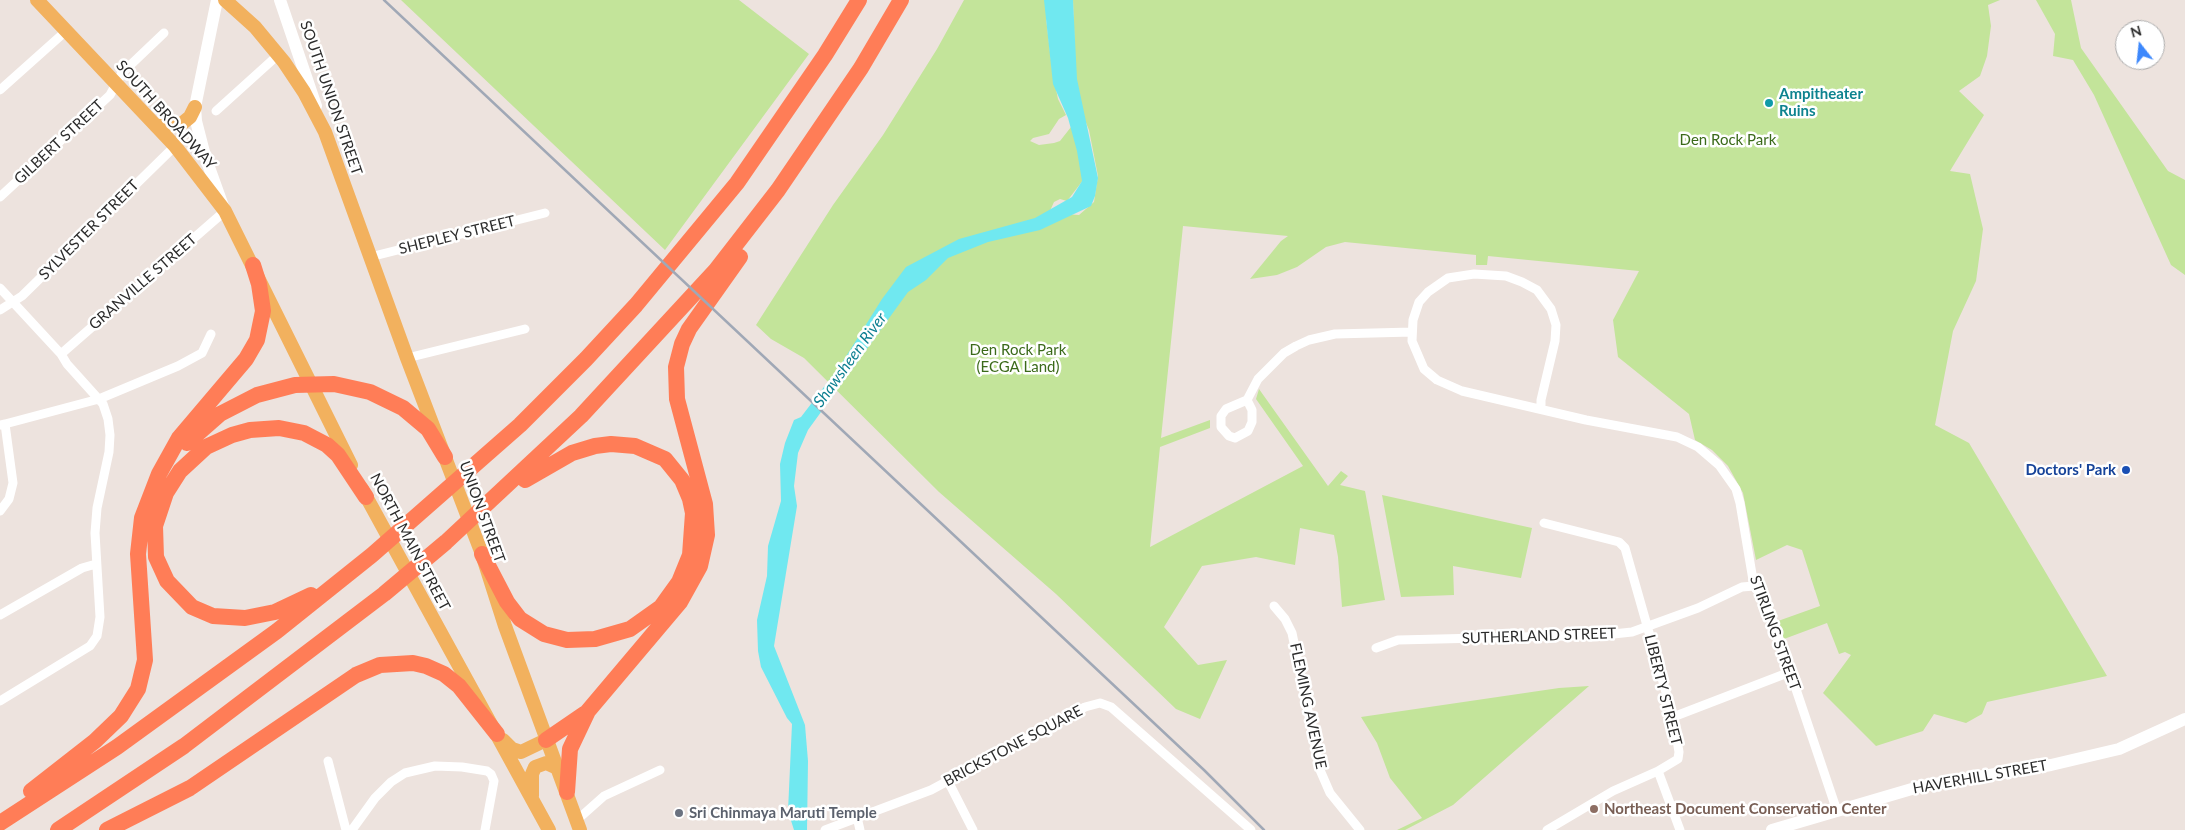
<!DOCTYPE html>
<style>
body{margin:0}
#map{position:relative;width:2185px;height:830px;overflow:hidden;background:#ede3de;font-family:Lato,sans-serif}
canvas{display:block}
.north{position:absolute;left:2115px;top:20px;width:50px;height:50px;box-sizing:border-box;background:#fff;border:1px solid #ababab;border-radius:50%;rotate:344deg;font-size:14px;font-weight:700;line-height:20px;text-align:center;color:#2c2c2c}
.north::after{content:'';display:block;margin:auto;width:18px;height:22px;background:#3d88fc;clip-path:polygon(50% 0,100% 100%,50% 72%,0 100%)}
</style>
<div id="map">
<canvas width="2185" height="830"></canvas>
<div class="north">N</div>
</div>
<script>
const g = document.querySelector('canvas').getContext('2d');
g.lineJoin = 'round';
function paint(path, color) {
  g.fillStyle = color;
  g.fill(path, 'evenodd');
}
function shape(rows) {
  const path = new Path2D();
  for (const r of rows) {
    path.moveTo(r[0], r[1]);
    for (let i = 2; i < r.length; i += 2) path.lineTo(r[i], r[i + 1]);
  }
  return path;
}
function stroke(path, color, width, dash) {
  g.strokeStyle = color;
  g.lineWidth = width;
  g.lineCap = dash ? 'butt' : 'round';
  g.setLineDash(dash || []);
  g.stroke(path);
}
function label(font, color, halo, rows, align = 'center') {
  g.font = font + ' Lato,sans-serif';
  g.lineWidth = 5;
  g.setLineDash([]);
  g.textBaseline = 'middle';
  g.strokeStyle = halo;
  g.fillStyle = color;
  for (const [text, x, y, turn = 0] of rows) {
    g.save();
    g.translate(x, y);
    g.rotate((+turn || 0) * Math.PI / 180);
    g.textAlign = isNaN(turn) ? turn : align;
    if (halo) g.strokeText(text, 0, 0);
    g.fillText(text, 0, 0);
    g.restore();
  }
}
paint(shape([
 [401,0,739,0,809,54,665,250],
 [964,0,1047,0,1046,18,1052,69,1058,99,1066,115,1059,119,1049,134,1033,138,1030,141,1039,145,1054,143,1060,141,1071,127,1075,133,1084,179,1067,201,1060,199,1054,202,1049,213,1079,215,1094,202,1098,176,1089,130,1082,113,1076,83,1073,0,2000,0,1988,5,1991,26,1987,56,1980,76,1959,91,1984,115,1950,171,1970,174,1983,229,1976,281,1953,331,1935,425,1969,443,2107,676,1987,702,1982,714,1966,723,1934,714,1923,731,1876,746,1823,693,1851,655,1845,652,1839,654,1827,623,1784,639,1778,621,1820,606,1802,550,1787,545,1756,560,1743,493,1728,466,1712,450,1695,440,1689,414,1618,357,1613,320,1639,271,1488,256,1487,265,1476,265,1476,255,1345,242,1326,247,1297,267,1277,275,1250,279,1281,241,1288,236,1183,226,1161,438,1210,420,1210,428,1160,447,1150,547,1303,466,1256,399,1259,389,1328,486,1341,471,1348,476,1340,485,1365,491,1385,600,1342,607,1338,557,1334,535,1300,528,1295,565,1256,557,1202,566,1164,627,1198,665,1227,660,1200,719,1176,709,1056,594,939,492,804,358,771,339,756,325,833,205,883,135,937,49],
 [2036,0,2071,0,2081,48,2168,171,2185,180,2185,275,2171,265,2094,95,2073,60,2053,56,2055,34],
 [1382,495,1532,528,1521,578,1453,566,1454,595,1401,597],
 [1589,686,1453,805,1405,830,1397,830,1422,818,1390,778,1377,743,1361,717,1559,688]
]), '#c3e49a');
paint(shape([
 [1044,0,1073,0,1077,79,1098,178,1095,196,1091,206,1040,230,988,242,948,258,926,280,908,292,808,430,798,453,794,486,797,506,774,646,805,725,808,761,807,830,794,830,788,811,792,724,787,718,761,667,758,651,757,620,767,576,768,546,781,501,780,464,785,443,794,420,801,417,840,366,882,299,906,267,959,239,1035,218,1072,197,1082,181,1077,151,1068,118,1053,84]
]), '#70e8f0');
stroke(shape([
 [0,90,66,31],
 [216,111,278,55],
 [0,197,110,95,122,73,164,33],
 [370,257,545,213],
 [0,288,61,354,67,364,103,404,108,419,110,435,109,452,97,508,95,533,100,617,97,636,90,646,0,701],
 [0,310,22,296,175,146],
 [61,354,225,211],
 [407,358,525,329],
 [1247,400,1252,410,1252,422,1248,431,1235,438,1229,436,1221,427,1221,416,1226,409,1247,400,1258,379,1284,353,1296,346,1309,340,1335,334,1412,332],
 [1541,409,1541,400,1555,341,1556,325,1551,309,1537,290,1522,282,1506,276,1474,274,1448,278,1428,292,1419,302,1413,320,1412,341,1424,369,1437,380,1462,391,1586,420,1677,437,1698,447,1719,465,1736,489,1740,503,1754,586,1764,599,1771,615,1837,811],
 [5,424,99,399,178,366,202,353,211,334],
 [0,511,9,499,13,483,5,424,0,425],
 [1544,523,1619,542,1625,548,1673,717,1679,752,1678,759,1658,771,1680,830],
 [1274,606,1285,619,1292,633,1320,770,1330,793,1360,830],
 [0,615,82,568,96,564],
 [1376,648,1398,640,1604,635,1632,632,1698,608,1742,587,1754,586],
 [1673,717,1790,672],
 [328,761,346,830],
 [948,781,973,830],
 [857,817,860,830],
 [577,820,604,796,660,770],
 [352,830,375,798,391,782,405,773,435,766,462,767,487,771,491,774,494,781,485,830],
 [825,830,931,790,1085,707,1100,703,1111,707,1251,830],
 [1547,830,1613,791,1658,771]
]), '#fff', 9);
stroke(shape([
 [217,0,195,107,196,121,205,156,223,206],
 [280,0,316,106],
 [1772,830,1922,786,2051,765,2119,749,2185,719]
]), '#fff', 12);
stroke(shape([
 [37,0,175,146,225,211,351,465],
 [225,0,255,27,284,62,304,92,325,132,407,358,482,554,505,626,580,830],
 [156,126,179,126,190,117,195,107],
 [362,489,549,830],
 [503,740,512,749,521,752,546,740],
 [532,796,532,774,535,767,546,763,557,768]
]), '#f2b15e', 14);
stroke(shape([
 [187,443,220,414,257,395,295,385,334,384,370,392,403,408,428,429,445,457],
 [482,554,507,602,520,619,544,634,567,640,595,639,630,629,661,607,679,582,690,555,693,513,690,499,682,480,665,459,635,446,611,444,595,446,572,453,525,480],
 [311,595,275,612,245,618,213,616,192,607,167,581,156,557,155,526,166,493,180,471,206,447,232,435,250,430,279,428,304,433,327,445,338,455,366,497],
 [546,740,584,714],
 [31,791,95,741,121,716,138,689,145,660,138,554,142,518,159,474,179,438,246,359,257,340,263,311,259,284,253,265],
 [567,792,570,749,588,711,680,602,700,566,707,535,705,504,677,399,676,367,682,344,689,329,740,257],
 [0,823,117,747,277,631,372,555,520,425,586,359,636,305,737,183,825,55,859,0],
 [58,830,184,746,384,594,446,542,581,416,716,270,778,190,861,68,901,0],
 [107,830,190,788,356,675,380,665,413,663,426,666,444,674,459,686,497,734]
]), '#ff7d57', 16);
stroke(shape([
 [384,0,1204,770,1264,830]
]), '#a0a8b6', 2.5);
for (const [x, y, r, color] of [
 [1769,103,5,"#0f9aa8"],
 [2126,470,5,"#1a4fb4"],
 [1594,809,5,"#8d6e63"],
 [679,813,5,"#6b7280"]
]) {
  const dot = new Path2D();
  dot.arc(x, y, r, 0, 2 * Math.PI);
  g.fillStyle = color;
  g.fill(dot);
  stroke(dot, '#fff', 2);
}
label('bold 15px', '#0d838f', '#fff', [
 ["Ampitheater",1779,94],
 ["Ruins",1779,111]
], 'left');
label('15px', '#2c2c2c', '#fff', [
 ["SOUTH UNION STREET",331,98,71],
 ["SOUTH BROADWAY",166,115,48],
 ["GILBERT STREET",59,142,-43],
 ["SYLVESTER STREET",89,230,-45],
 ["SHEPLEY STREET",457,235,-14],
 ["GRANVILLE STREET",143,282,-41],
 ["UNION STREET",482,512,70],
 ["NORTH MAIN STREET",410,542,62],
 ["STIRLING STREET",1775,633,70],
 ["SUTHERLAND STREET",1539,636,-2],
 ["LIBERTY STREET",1663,690,76],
 ["FLEMING AVENUE",1308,706,78],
 ["BRICKSTONE SQUARE",1013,746,-28],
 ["HAVERHILL STREET",1980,777,-10]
]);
label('15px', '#3b6a1a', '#fff', [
 ["Den Rock Park",1728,140],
 ["Den Rock Park",1018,350],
 ["(ECGA Land)",1018,367]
]);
label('bold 15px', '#164399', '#fff', [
 ["Doctors' Park",2116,470]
], 'right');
label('bold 15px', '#785e54', '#fff', [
 ["Northeast Document Conservation Center",1604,809]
], 'left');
label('bold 15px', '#5b616d', '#fff', [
 ["Sri Chinmaya Maruti Temple",689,813]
], 'left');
label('italic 16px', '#0c7f91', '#fff', [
 ["Shawsheen River",850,360,-54]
]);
</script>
